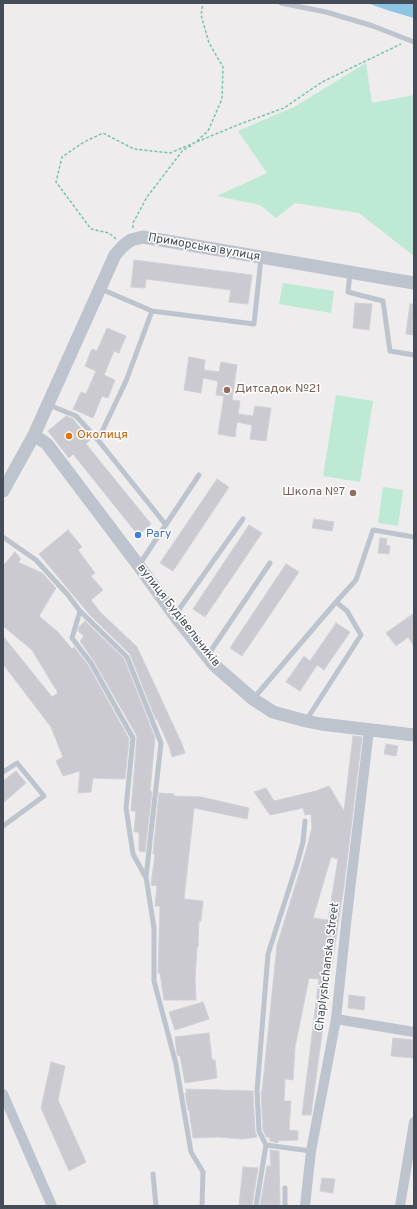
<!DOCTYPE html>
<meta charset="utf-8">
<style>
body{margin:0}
#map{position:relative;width:417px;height:1209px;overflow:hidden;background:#eeecec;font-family:Overpass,sans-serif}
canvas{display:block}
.frame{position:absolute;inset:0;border:4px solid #464c57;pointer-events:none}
</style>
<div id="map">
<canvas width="417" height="1209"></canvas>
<div class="frame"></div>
</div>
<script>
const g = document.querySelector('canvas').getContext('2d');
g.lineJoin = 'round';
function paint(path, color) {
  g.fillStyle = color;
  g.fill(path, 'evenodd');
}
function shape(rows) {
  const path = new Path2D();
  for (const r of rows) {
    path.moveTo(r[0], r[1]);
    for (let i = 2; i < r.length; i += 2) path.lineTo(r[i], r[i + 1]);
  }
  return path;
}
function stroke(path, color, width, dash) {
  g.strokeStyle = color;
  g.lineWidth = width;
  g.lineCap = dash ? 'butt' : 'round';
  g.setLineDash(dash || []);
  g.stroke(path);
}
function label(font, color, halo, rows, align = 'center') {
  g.font = font + ' Overpass,sans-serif';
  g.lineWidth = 3;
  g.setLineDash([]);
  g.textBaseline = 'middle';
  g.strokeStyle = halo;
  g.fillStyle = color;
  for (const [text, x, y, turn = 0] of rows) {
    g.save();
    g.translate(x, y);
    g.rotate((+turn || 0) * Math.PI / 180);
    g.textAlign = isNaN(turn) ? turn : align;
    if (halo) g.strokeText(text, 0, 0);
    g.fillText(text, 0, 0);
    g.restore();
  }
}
paint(shape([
 [366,63,372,103,414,95,414,256,359,213,295,203,276,218,260,205,217,196,267,173,238,131,294,107],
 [283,283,334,291,331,313,279,304],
 [336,395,373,401,360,482,323,476],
 [383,487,403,490,398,526,378,523]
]), '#bde9d5');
paint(shape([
 [367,3,414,3,414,18,390,11]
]), '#8dc4e3');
const building = shape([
 [134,260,252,275,248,304,229,302,231,290,146,279,145,288,131,287,134,260],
 [355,303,372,304,369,330,353,328,355,303],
 [410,304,414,304,414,335,406,334,410,304],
 [107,328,126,336,119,353,114,351,104,375,115,380,108,398,102,396,93,418,73,409,81,392,86,394,96,371,85,366,92,349,97,351,107,328],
 [189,357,205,360,204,370,219,372,221,362,237,365,232,400,240,401,238,414,253,416,255,406,271,408,266,441,250,439,252,425,237,422,235,437,218,434,224,396,216,395,218,381,203,378,201,393,184,390,189,357],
 [66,416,73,419,90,440,86,444,151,524,138,535,73,454,69,458,48,431,66,416],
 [217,479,229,487,173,571,160,563,217,479],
 [314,519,334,522,332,531,312,528,314,519],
 [249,525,262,533,205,617,193,609,249,525],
 [68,530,82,547,78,550,95,573,91,576,103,590,91,600,100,612,137,647,182,744,185,753,172,757,169,746,156,717,156,720,130,654,90,615,39,554,68,530],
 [380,538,387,539,386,545,390,546,389,554,378,553,380,538],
 [15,552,21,559,18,562,42,573,56,588,39,616,58,632,72,649,74,647,88,665,129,739,125,779,93,778,91,792,78,793,80,771,63,776,56,761,63,757,51,727,3,664,3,636,52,697,58,693,32,650,3,626,3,566,15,552],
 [286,564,299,572,242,656,230,648,286,564],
 [414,613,414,646,408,637,396,646,386,633,414,613],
 [85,621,124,659,155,738,150,791,152,792,145,852,139,851,139,832,134,832,136,811,131,811,137,736,94,661,80,641,84,636,78,631,79,627,85,621],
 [336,623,350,632,324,670,317,665,300,691,286,682,304,656,310,661,336,623],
 [353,736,362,737,344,886,327,997,311,1115,302,1115,319,979,309,978,295,1047,293,1080,285,1079,284,1101,291,1101,289,1130,298,1131,298,1140,278,1141,278,1143,270,1141,269,1137,266,1137,263,1130,261,1092,262,1092,277,945,306,851,312,828,311,814,305,815,303,808,270,815,254,792,266,788,274,801,316,791,329,786,344,811,353,736],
 [331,857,338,859,328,920,313,918,331,857],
 [386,744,398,746,396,756,384,754,386,744],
 [16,771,26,783,3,803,3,781,16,771],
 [159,793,174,794,174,796,201,797,249,808,247,819,194,808,184,899,203,901,201,921,199,921,198,947,197,947,195,979,196,1000,164,1000,160,973,158,973,160,906,155,906,157,886,151,885,155,854,153,854,159,793],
 [349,995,365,997,364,1010,348,1008,349,995],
 [203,1002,209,1019,175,1030,169,1012,203,1002],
 [209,1033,212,1060,215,1060,217,1078,185,1083,180,1056,178,1056,177,1054,175,1037,209,1033],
 [393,1038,414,1040,414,1058,391,1056,393,1038],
 [51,1062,65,1066,58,1100,86,1162,69,1171,41,1108,51,1062],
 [186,1089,253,1091,255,1131,257,1137,242,1139,218,1137,193,1138,189,1110,188,1110,185,1093,187,1093,186,1089],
 [270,1150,279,1151,280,1206,260,1206,267,1166,271,1166,270,1150],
 [243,1167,258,1168,252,1206,239,1206,243,1167],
 [322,1178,335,1179,333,1193,320,1191,322,1178]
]);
paint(building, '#cacad0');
stroke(building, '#d0d1d7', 1);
stroke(shape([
 [197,141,208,131,222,99,223,67,209,43,201,15,203,3],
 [133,228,133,223,147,197,183,150,191,146],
 [116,239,109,233,91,229,56,182,62,157,84,142,103,133,134,149,170,153,240,124,284,108,322,82,401,44]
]), '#78c4aa', 1.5, [3, 2]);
stroke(shape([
 [281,3,326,12,373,26,414,42],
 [350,273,348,292,383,301,390,351,414,355],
 [152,311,254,324,261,258],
 [49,405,76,416,98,440,166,525],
 [98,440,126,381,152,311,101,289],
 [3,537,36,560,68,595,80,611,127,657,161,743,146,877,154,928,154,981,176,1064,191,1152,203,1172,202,1206],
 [139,565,199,475],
 [336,602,356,580,373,530,414,537],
 [80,611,72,638,91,663,133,738,126,808,133,854,145,876],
 [175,615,243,519],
 [208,655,270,563],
 [253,699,336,602,347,611,361,635,307,719],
 [3,772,17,763,44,796,3,826],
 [305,821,303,842,297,864,268,954,257,1091,259,1131,266,1145,311,1151],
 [153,1174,156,1206],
 [285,1188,285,1206],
 [256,1206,266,1145]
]), '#bec4cd', 5);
stroke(shape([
 [336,1019,414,1032],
 [3,1094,52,1206],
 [305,1206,311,1151,336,1019,346,924,369,730],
 [400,1206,414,1122]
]), '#bec4cd', 10);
stroke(shape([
 [34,435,47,444,139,566,175,616,214,665,253,699,273,712,306,721,321,724,414,735],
 [3,491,34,435,115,255,123,246,131,240,143,237,414,283]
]), '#bec4cd', 13);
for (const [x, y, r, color] of [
 [227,390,4,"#8d6e63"],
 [69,436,4,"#e8710a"],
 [353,493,4,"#8d6e63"],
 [138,535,4,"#3f7fe0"]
]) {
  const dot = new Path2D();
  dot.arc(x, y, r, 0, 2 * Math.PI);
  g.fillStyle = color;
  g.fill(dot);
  stroke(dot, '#fff', 1.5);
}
label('12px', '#464c57', '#fff', [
 ["Приморська вулиця",204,248,10],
 ["вулиця Будівельників",178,616,52],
 ["Chaplyshchanska Street",328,967,-83]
]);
label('12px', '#785e54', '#fff', [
 ["Дитсадок №21",235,390],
 ["Школа №7",345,493,"right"]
], 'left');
label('12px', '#c56008', '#fff', [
 ["Околиця",77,436]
], 'left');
label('12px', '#366cbe', '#fff', [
 ["Рагу",146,535]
], 'left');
</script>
